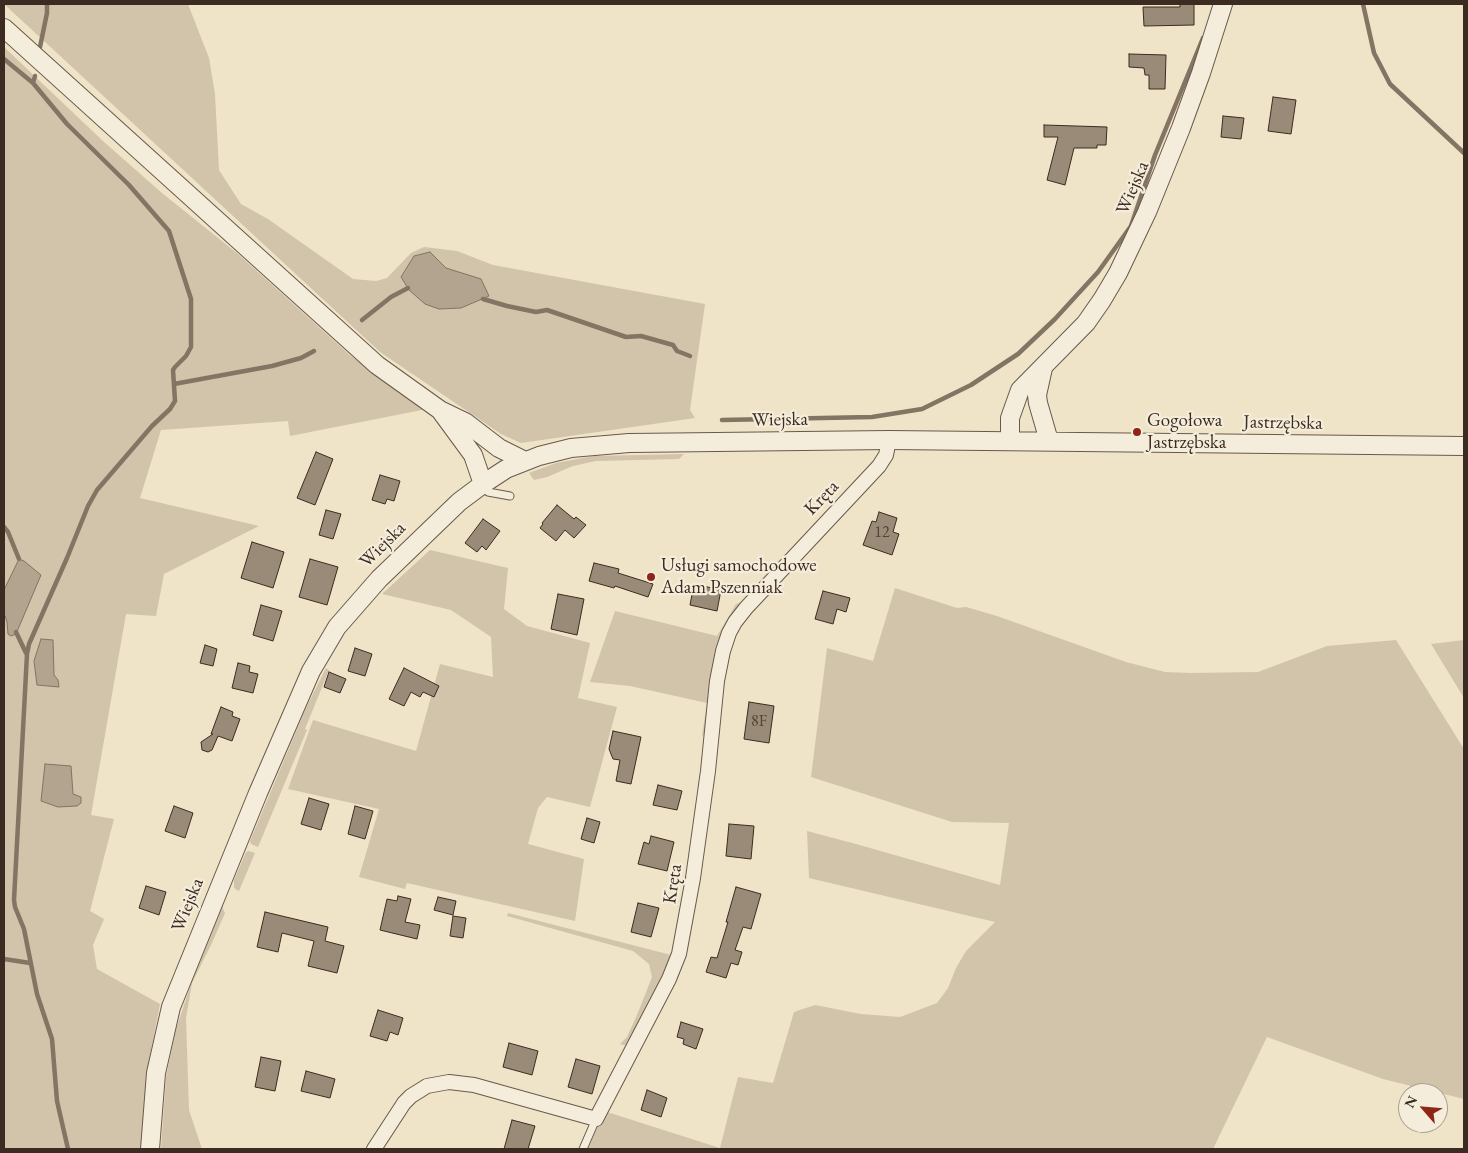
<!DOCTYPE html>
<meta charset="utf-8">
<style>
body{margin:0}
#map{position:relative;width:1468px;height:1153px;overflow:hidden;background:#efe3c8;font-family:"EB Garamond",serif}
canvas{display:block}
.frame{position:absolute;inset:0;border:5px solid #3c2b20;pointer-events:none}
.north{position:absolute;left:1398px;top:1083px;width:50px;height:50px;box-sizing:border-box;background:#f5eddb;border:1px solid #ab9f90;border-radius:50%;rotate:297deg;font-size:14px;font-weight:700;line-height:20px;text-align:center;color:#3c2b20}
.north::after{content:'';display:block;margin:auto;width:18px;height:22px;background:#8f2418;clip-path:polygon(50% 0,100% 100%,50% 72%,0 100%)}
</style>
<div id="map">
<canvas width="1468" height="1153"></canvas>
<div class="frame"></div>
<div class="north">N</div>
</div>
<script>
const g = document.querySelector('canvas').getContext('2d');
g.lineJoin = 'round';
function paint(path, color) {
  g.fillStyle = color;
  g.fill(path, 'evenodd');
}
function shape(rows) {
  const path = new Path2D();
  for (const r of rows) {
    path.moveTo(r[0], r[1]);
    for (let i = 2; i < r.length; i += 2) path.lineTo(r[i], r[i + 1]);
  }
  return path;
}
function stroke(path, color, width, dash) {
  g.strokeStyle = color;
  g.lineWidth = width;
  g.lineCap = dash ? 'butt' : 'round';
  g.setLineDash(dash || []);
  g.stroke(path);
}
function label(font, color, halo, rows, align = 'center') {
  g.font = font + ' "EB Garamond",serif';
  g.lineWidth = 4.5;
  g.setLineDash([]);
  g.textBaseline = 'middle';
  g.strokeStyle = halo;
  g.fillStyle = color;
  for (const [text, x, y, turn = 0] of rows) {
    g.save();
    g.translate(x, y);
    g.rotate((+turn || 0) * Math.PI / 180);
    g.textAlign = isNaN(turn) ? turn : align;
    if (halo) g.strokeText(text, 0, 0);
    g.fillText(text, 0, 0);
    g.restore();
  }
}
paint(shape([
 [4,4,188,4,209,58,215,94,219,170,241,204,268,219,353,279,376,281,387,278,411,253,424,247,457,251,493,265,705,304,690,410,695,418,521,443,501,434,380,352],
 [4,47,104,142,162,193,238,254,351,356,427,409,290,436,288,421,161,430,140,498,259,526,164,574,156,616,126,614,91,815,114,819,90,911,104,919,93,945,97,969,160,1004,150,1056,141,1149,4,1149],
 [684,454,679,459,596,461,573,466,547,477,534,480,529,473,556,463,594,456],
 [430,550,508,568,504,609,527,626,590,643,578,698,617,707,590,807,547,797,538,808,528,844,584,859,575,921,407,883,405,889,359,877,379,809,288,789,313,720,416,751,440,664,493,677,491,637,451,610,382,594],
 [895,588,957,608,966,607,997,616,1126,662,1165,672,1190,673,1258,672,1327,646,1396,640,1464,749,1464,1099,1383,1079,1267,1037,1213,1149,588,1149,604,1111,720,1148,738,1077,773,1083,794,1012,815,1005,861,1014,900,1017,937,1003,948,988,956,968,966,951,995,922,809,878,807,831,856,844,1000,885,1009,823,952,822,811,777,827,648,873,661],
 [744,602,737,611,707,732,702,736,707,703,630,686,590,682,615,611,717,636,736,604],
 [1464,640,1464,698,1431,644],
 [326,668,329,670,305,729,307,730,258,847,251,844,250,841,306,708],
 [249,851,255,853,239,891,234,888,234,880,246,852],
 [223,905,223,909,225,913,212,943,192,983,186,1018,189,1110,202,1149,161,1149,166,1077,176,1029,193,978],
 [508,913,675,956,628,1046,620,1044,627,1037,637,1015,652,977,649,964,633,951,507,916]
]), '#d1c4ab');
const water = shape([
 [430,252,446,268,481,279,489,296,461,308,439,309,425,304,409,290,401,277,414,256,430,252],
 [19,559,24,561,41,575,16,634,11,636,8,634,7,622,4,613,4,590,19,559],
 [41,639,53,640,54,675,58,680,59,687,37,685,34,661,41,639],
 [45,764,71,766,73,794,81,797,81,803,77,806,58,807,41,801,45,764]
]);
paint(water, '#b2a48f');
stroke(water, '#837463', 1);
stroke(shape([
 [1363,4,1374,53,1390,84,1464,153],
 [40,47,47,13,47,4],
 [4,59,33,83],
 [35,76,33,83,67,124,129,185,169,231,191,299,191,347,186,356,175,367,173,370,175,401,170,409,152,426,97,490,88,506,67,558,29,644,27,654,14,900,15,907,24,929,37,994,52,1039,57,1101,68,1149],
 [483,299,507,306,536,312,547,310,626,337,641,336,673,345,677,351,690,356],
 [362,320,391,297,408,288],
 [174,384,272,366,301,358,314,351],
 [722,420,872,417,922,409,971,385,1018,354,1055,319,1098,272,1131,226,1155,155,1203,38],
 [4,527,8,532,19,559],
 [16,632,26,653],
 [4,959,30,963]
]), '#837463', 4.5);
const building = shape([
 [1180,4,1194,4,1194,25,1144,26,1143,7,1180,7,1180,4],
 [1129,54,1166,55,1165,89,1149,89,1149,75,1145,75,1144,68,1129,67,1129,54],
 [1273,97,1296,100,1291,134,1268,131,1273,97],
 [1223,116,1244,118,1241,139,1221,137,1223,116],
 [1044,125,1107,127,1106,145,1097,145,1097,148,1074,148,1065,185,1047,180,1058,137,1044,137,1044,125],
 [316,452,333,459,315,505,297,498,316,452],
 [380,475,400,481,394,501,387,499,385,504,372,500,380,475],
 [557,505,574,519,576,517,586,525,574,538,565,530,556,541,540,528,543,524,542,523,557,505],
 [326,510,341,514,333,539,319,535,326,510],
 [879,512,897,518,893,532,899,534,892,555,863,545,872,521,876,522,879,512],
 [483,519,500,531,486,550,482,546,477,552,465,543,483,519],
 [252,542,284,552,273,588,241,578,252,542],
 [310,559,338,567,327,605,299,597,310,559],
 [594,563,619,569,618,573,653,584,648,597,615,586,614,588,589,581,594,563],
 [694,584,721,590,717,611,690,605,694,584],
 [823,591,850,598,846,612,837,609,833,624,815,619,823,591],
 [558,594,584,599,577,635,551,629,558,594],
 [261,605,282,611,273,641,253,635,261,605],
 [205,645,217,649,213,666,200,663,205,645],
 [355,648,372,654,365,676,348,671,355,648],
 [238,663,250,666,249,672,258,674,253,693,232,688,238,663],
 [404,668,439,686,434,697,423,692,420,697,411,692,404,706,389,699,404,668],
 [329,672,346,679,340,693,324,687,329,672],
 [749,702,774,706,769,743,744,739,749,702],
 [221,707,233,712,232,716,240,719,232,741,218,736,212,750,208,752,202,750,201,742,213,734,211,734,221,707],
 [613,731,641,737,631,784,616,781,620,760,613,759,609,749,613,731],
 [658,785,682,791,677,810,653,805,658,785],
 [309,798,329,804,321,830,301,824,309,798],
 [174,806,193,813,185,838,165,831,174,806],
 [355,806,373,811,365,839,348,834,355,806],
 [587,818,600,822,594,843,581,839,587,818],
 [729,824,754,826,751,859,726,856,729,824],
 [651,836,674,842,667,871,638,864,644,842,649,844,651,836],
 [146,886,166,892,159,915,139,908,146,886],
 [736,887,761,894,751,929,743,927,735,950,742,952,738,965,731,963,726,978,706,972,711,957,717,958,728,922,726,922,736,887],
 [398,896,411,899,405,922,420,925,417,939,380,930,387,899,397,901,398,896],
 [438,897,456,901,453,915,434,910,438,897],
 [638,903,659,908,651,937,631,932,638,903],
 [265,912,328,927,325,941,344,946,337,973,308,966,314,941,282,933,278,952,257,947,265,912],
 [453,916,466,918,463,938,450,936,453,916],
 [378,1010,403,1018,398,1035,390,1032,387,1041,370,1036,378,1010],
 [681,1022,703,1029,696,1049,683,1044,684,1039,677,1037,681,1022],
 [509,1043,538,1051,532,1075,503,1067,509,1043],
 [261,1057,281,1061,275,1091,255,1087,261,1057],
 [576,1059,600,1066,592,1094,568,1087,576,1059],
 [306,1071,335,1079,330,1098,301,1091,306,1071],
 [647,1090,667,1098,661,1117,641,1110,647,1090],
 [512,1120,535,1126,528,1149,504,1149,512,1120]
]);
paint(building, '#998b77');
stroke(building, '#3c2b20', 1);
const service = shape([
 [483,484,488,492,510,496],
 [583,1149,596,1119]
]);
const minor = shape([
 [374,1149,404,1103,411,1096,427,1086,449,1082,474,1085,596,1119,669,979,679,954,693,878,708,771,717,681,723,651,729,633,735,622,746,608,879,466,886,455,889,440]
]);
const tertiary = shape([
 [4,28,377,365,440,410,465,422,499,448,525,461],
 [1043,368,1037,395,1038,403,1049,441],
 [440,410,473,455,483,484],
 [1010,440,1010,418,1020,390,1086,323,1102,300,1118,273,1147,212,1181,128,1201,73,1223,4],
 [150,1149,156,1073,171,1007,258,793,311,671,337,627,379,579,459,502,483,484,506,469,539,456,571,448,629,443,889,440,1464,446]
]);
stroke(service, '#69594a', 9);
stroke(minor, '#69594a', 16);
stroke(tertiary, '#69594a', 20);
stroke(service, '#f5eddb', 7);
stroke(minor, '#f5eddb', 14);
stroke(tertiary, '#f5eddb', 18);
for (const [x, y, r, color] of [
 [1137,432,5,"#8f2418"],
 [651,577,5,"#8f2418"]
]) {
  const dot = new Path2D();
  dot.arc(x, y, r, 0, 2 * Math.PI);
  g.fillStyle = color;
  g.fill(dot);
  stroke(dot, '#f5eddb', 2);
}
label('16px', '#534336', null, [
 ["12",882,533],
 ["8F",759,722]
]);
label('19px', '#3c2b20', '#f5eddb', [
 ["Wiejska",1133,188,-67],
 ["Wiejska",780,420,-1],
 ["Jastrzębska",1283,423,1],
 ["Kręta",822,498,-46],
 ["Wiejska",383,545,-45],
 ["Kręta",673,884,-81],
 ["Wiejska",188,905,-68]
]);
label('19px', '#3c2b20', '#f5eddb', [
 ["Gogołowa",1147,421],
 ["Jastrzębska",1147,443],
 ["Usługi samochodowe",661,566],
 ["Adam Pszenniak",661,588]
], 'left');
</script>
